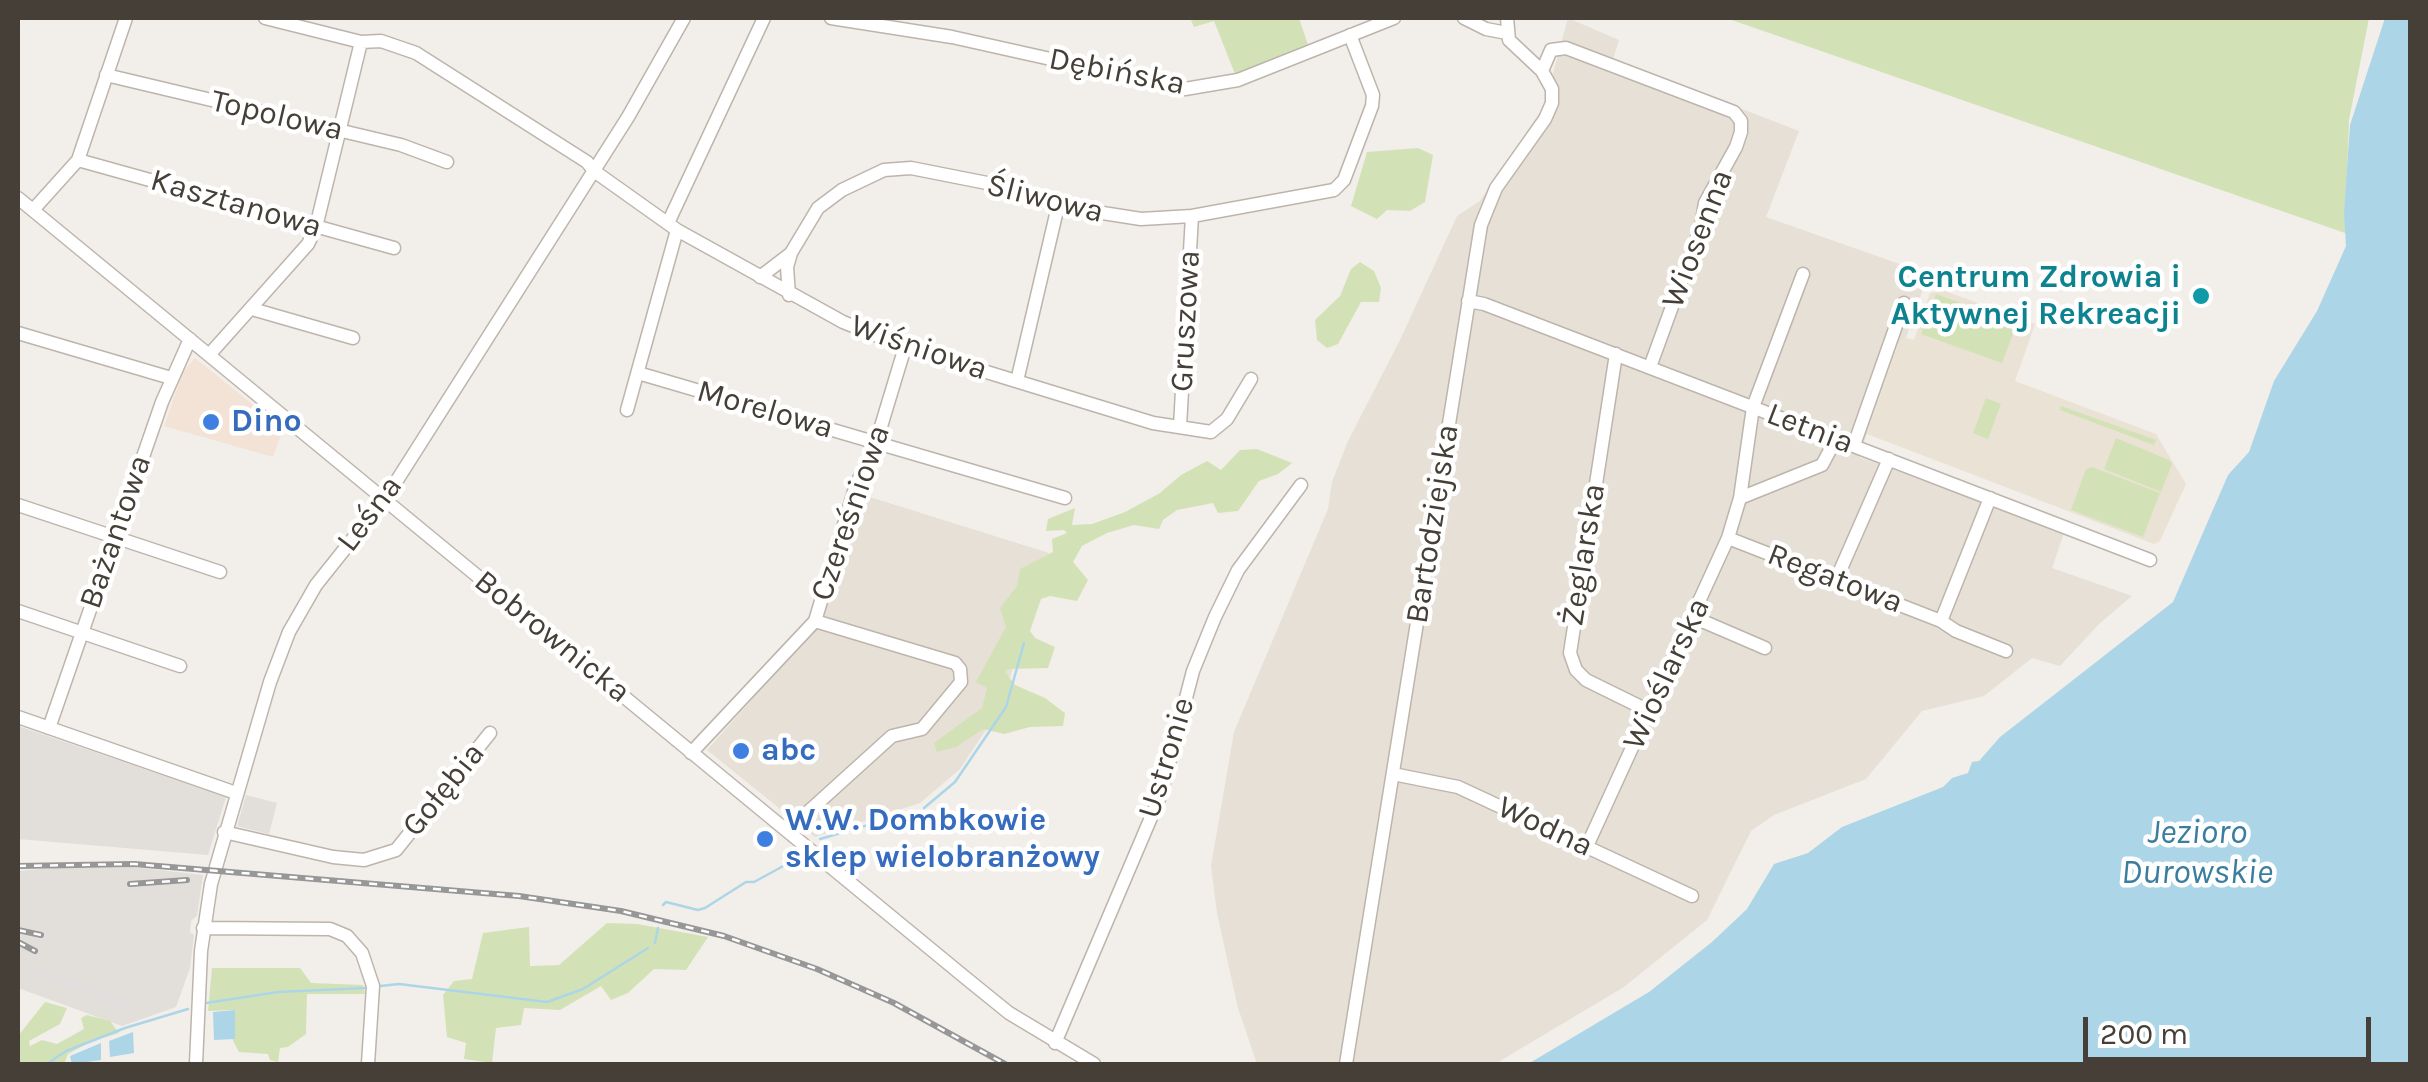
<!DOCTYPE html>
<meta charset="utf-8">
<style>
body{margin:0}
#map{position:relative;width:2428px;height:1082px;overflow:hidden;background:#f2eee9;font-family:Karla,sans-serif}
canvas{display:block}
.frame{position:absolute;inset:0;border:20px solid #453f38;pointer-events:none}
.scale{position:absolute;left:2083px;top:1017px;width:288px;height:45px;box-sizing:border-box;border:5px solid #453f38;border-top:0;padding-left:12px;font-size:30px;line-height:35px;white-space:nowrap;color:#453f38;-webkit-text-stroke:8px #fff;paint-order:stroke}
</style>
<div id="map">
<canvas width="2428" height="1082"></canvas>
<div class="frame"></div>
<div class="scale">200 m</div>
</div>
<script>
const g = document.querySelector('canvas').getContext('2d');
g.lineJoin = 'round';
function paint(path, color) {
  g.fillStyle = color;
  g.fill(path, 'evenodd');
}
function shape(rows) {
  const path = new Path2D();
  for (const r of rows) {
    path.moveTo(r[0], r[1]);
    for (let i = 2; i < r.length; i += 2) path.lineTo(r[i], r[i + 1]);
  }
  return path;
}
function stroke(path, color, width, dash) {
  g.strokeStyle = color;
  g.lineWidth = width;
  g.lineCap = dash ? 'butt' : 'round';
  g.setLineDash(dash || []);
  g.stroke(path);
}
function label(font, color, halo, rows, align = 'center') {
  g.font = font + ' Karla,sans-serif';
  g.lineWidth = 9;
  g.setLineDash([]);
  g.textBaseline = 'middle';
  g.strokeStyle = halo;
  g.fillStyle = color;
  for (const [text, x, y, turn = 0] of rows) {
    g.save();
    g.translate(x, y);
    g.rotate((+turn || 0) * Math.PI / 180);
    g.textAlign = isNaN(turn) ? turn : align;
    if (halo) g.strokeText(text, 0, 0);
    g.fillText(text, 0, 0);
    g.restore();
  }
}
paint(shape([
 [1568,18,1619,40,1613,59,1799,131,1766,217,1928,274,1906,338,1898,344,1859,457,2064,533,2052,568,2132,596,2099,624,2060,666,2032,658,1984,696,1922,711,1866,779,1774,815,1751,831,1707,920,1624,987,1495,1064,1257,1064,1238,1008,1217,913,1211,866,1234,732,1328,509,1332,482,1348,441,1400,340,1457,216,1480,201,1544,106],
 [857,493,1049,553,1001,707,960,769,920,803,815,837,707,750,818,625]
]), '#e6e0d7');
paint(shape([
 [195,358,283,429,273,457,164,426,183,372]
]), '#f2e3d6');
paint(shape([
 [18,726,226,797,208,855,18,839],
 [246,795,277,803,269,834,237,826],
 [64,867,142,868,203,875,197,916,191,921,190,932,194,935,190,968,176,1007,122,1026,18,988,18,871]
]), '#e2deda');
paint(shape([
 [1945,291,2035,324,2015,381,2156,434,2186,484,2160,541,2154,544,1867,434,1898,344,1906,338,1914,340,1930,293]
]), '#eae2d4');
paint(shape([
 [1190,18,1299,18,1308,45,1235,74,1214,21,1194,27],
 [1726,18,2369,18,2349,120,2345,233],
 [1418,148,1433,155,1425,202,1410,211,1387,210,1377,219,1351,206,1367,152],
 [1360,262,1374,271,1381,288,1379,302,1361,302,1338,344,1327,348,1317,340,1315,320,1340,296,1351,269],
 [1936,294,2017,323,2002,363,1921,334],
 [1986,398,2001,404,1988,439,1973,433],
 [2061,406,2156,440,2154,445,2060,410],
 [2116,438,2169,460,2172,464,2161,492,2104,469],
 [1257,449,1292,463,1278,474,1259,481,1238,511,1218,513,1213,503,1177,510,1163,520,1159,529,1134,525,1107,533,1082,546,1073,562,1088,580,1077,601,1050,596,1041,599,1030,631,1035,638,1055,647,1048,668,1008,669,1005,672,1015,685,1045,698,1065,713,1063,726,1030,727,1004,734,983,729,956,747,937,752,934,743,982,708,987,688,976,682,1006,627,1000,608,1017,586,1020,569,1053,552,1052,539,1067,533,1064,530,1046,531,1048,519,1075,508,1072,525,1092,524,1125,512,1160,493,1181,475,1207,461,1221,470,1240,450],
 [2092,467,2160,493,2143,537,2071,510,2086,469],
 [607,923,637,924,708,937,686,970,654,969,628,993,611,1000,601,986,560,1010,524,1008,521,1025,496,1028,492,1063,464,1059,466,1043,447,1037,443,995,454,981,472,979,483,933,529,927,530,966,559,965],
 [212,968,300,968,311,983,363,985,365,994,307,994,306,1034,288,1047,280,1048,278,1062,270,1060,268,1054,239,1052,233,1041,233,1010,208,1011],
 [45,1002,67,1008,60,1024,29,1041,30,1046,42,1040,57,1044,84,1029,81,1018,87,1015,110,1021,119,1033,92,1041,68,1054,64,1064,18,1064,18,1036]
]), '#d3e2b6');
paint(shape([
 [37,968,134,1004,132,1011,34,975]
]), '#e1dfdd');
paint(shape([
 [2385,18,2410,18,2410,1064,1528,1064,1649,992,1712,942,1747,909,1774,864,1808,853,1842,827,1943,787,1952,778,1968,773,1972,762,1979,761,2000,737,2173,602,2228,475,2249,452,2274,381,2317,311,2346,246,2344,213,2350,125],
 [235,1010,235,1039,214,1040,213,1012],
 [133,1032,134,1053,110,1057,109,1041],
 [101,1043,101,1060,72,1064,70,1056]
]), '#acd6e8');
stroke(shape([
 [924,808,955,782,1006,707,1024,643],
 [820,839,913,812],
 [663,905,666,902,698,910,705,908,746,882,754,882,787,864],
 [655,943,658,928],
 [380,986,399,984,547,1002,583,989,648,948],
 [206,1003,278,992,366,988],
 [47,1064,66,1051,125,1028,188,1009]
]), '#acd6e8', 2.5);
const minor = shape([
 [265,18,361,42,381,41,416,53,587,162,594,171,677,230,843,322,905,347,1153,423,1211,432,1227,419,1251,379],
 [831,18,952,37,1185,89,1238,80,1394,18],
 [1464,18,1486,29,1507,33],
 [1542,71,1551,50,1566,48,1734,112,1741,121,1741,132,1736,147,1705,203,1701,227,1650,367],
 [106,75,401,145,447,162],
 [78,160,394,248],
 [18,198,967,979,1009,1013,1094,1064],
 [33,210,78,160,126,18],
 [668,223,764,18],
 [760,277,790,254],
 [789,295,787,267,791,253,818,208,842,190,884,170,911,168,997,185,1058,206,1141,219,1192,216,1334,190,1344,180,1372,106,1373,95,1350,35],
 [1468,301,1484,304,2150,560],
 [252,309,353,338],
 [18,333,171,378],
 [1616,354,1570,653,1576,670,1586,680,1649,711],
 [209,355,308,244,316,227,361,42],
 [638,373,1065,498],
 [1017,381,1058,206],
 [627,410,677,230],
 [1180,426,1192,216],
 [1854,445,1904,303],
 [1740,498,1822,465,1836,439],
 [18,505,220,572],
 [1728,538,1941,621,1956,631,2006,651],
 [1836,580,1889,459],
 [18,611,180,666],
 [1693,617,1765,648],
 [1941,621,1990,498],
 [18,717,236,793],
 [49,728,162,402,190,339],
 [691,753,815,621,856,485,876,443,905,347],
 [1393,774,1458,787,1692,896],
 [787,831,892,736,922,729,961,682,960,669,955,663,815,621],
 [224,832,333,857,364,860,396,850,490,733],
 [1587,846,1728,538,1740,498,1753,407,1803,274],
 [203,928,330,929,347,936,362,953,373,986,368,1064],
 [1055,1043,1161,794,1193,671,1215,617,1238,570,1301,485],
 [196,1064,201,951,211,884,270,682,289,632,316,585,387,496,628,117,684,18],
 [1346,1064,1481,225,1496,188,1545,119,1552,103,1552,89,1542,71,1509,40,1507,18]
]);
stroke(minor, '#bdb5ac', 15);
stroke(minor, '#fff', 12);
const rail = shape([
 [18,866,134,864,519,896,621,911,724,936,817,969,894,1003,1005,1064],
 [130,884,187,880],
 [18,930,41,935],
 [18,942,35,951]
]);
stroke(rail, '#979797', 6);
stroke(rail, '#fff', 2.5, [8]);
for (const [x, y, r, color] of [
 [2201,296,10,"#0f9aa8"],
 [211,422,10,"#3f7fe0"],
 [741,751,10,"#3f7fe0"],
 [765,839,10,"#3f7fe0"]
]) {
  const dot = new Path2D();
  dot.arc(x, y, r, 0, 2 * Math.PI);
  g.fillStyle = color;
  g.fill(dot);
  stroke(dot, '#fff', 4);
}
label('32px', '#453f38', '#fff', [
 ["Dębińska",1117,72,11],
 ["Topolowa",277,116,13],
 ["Śliwowa",1045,199,14],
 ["Kasztanowa",236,204,16],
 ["Wiosenna",1698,239,-69],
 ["Gruszowa",1186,321,-87],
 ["Wiśniowa",919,348,19],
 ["Morelowa",765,410,16],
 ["Letnia",1810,429,21],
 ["Czereśniowa",851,513,-71],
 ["Leśna",370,514,-53],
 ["Bartodziejska",1433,524,-81],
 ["Bażantowa",116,532,-71],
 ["Żeglarska",1584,555,-81],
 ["Regatowa",1835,579,21],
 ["Bobrownicka",552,637,39],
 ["Wioślarska",1667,674,-65],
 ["Ustronie",1167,758,-73],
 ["Gołębia",444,790,-51],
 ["Wodna",1545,827,25]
]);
label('bold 32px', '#0d838f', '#fff', [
 ["Centrum Zdrowia i",2181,278],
 ["Aktywnej Rekreacji",2181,315]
], 'right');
label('bold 32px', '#366cbe', '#fff', [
 ["Dino",231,422],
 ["abc",761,751],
 ["W.W. Dombkowie",785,821],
 ["sklep wielobranżowy",785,858]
], 'left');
label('italic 35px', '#3b7d9e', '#fff', [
 ["Jezioro",2197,833],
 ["Durowskie",2197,873]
]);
</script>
